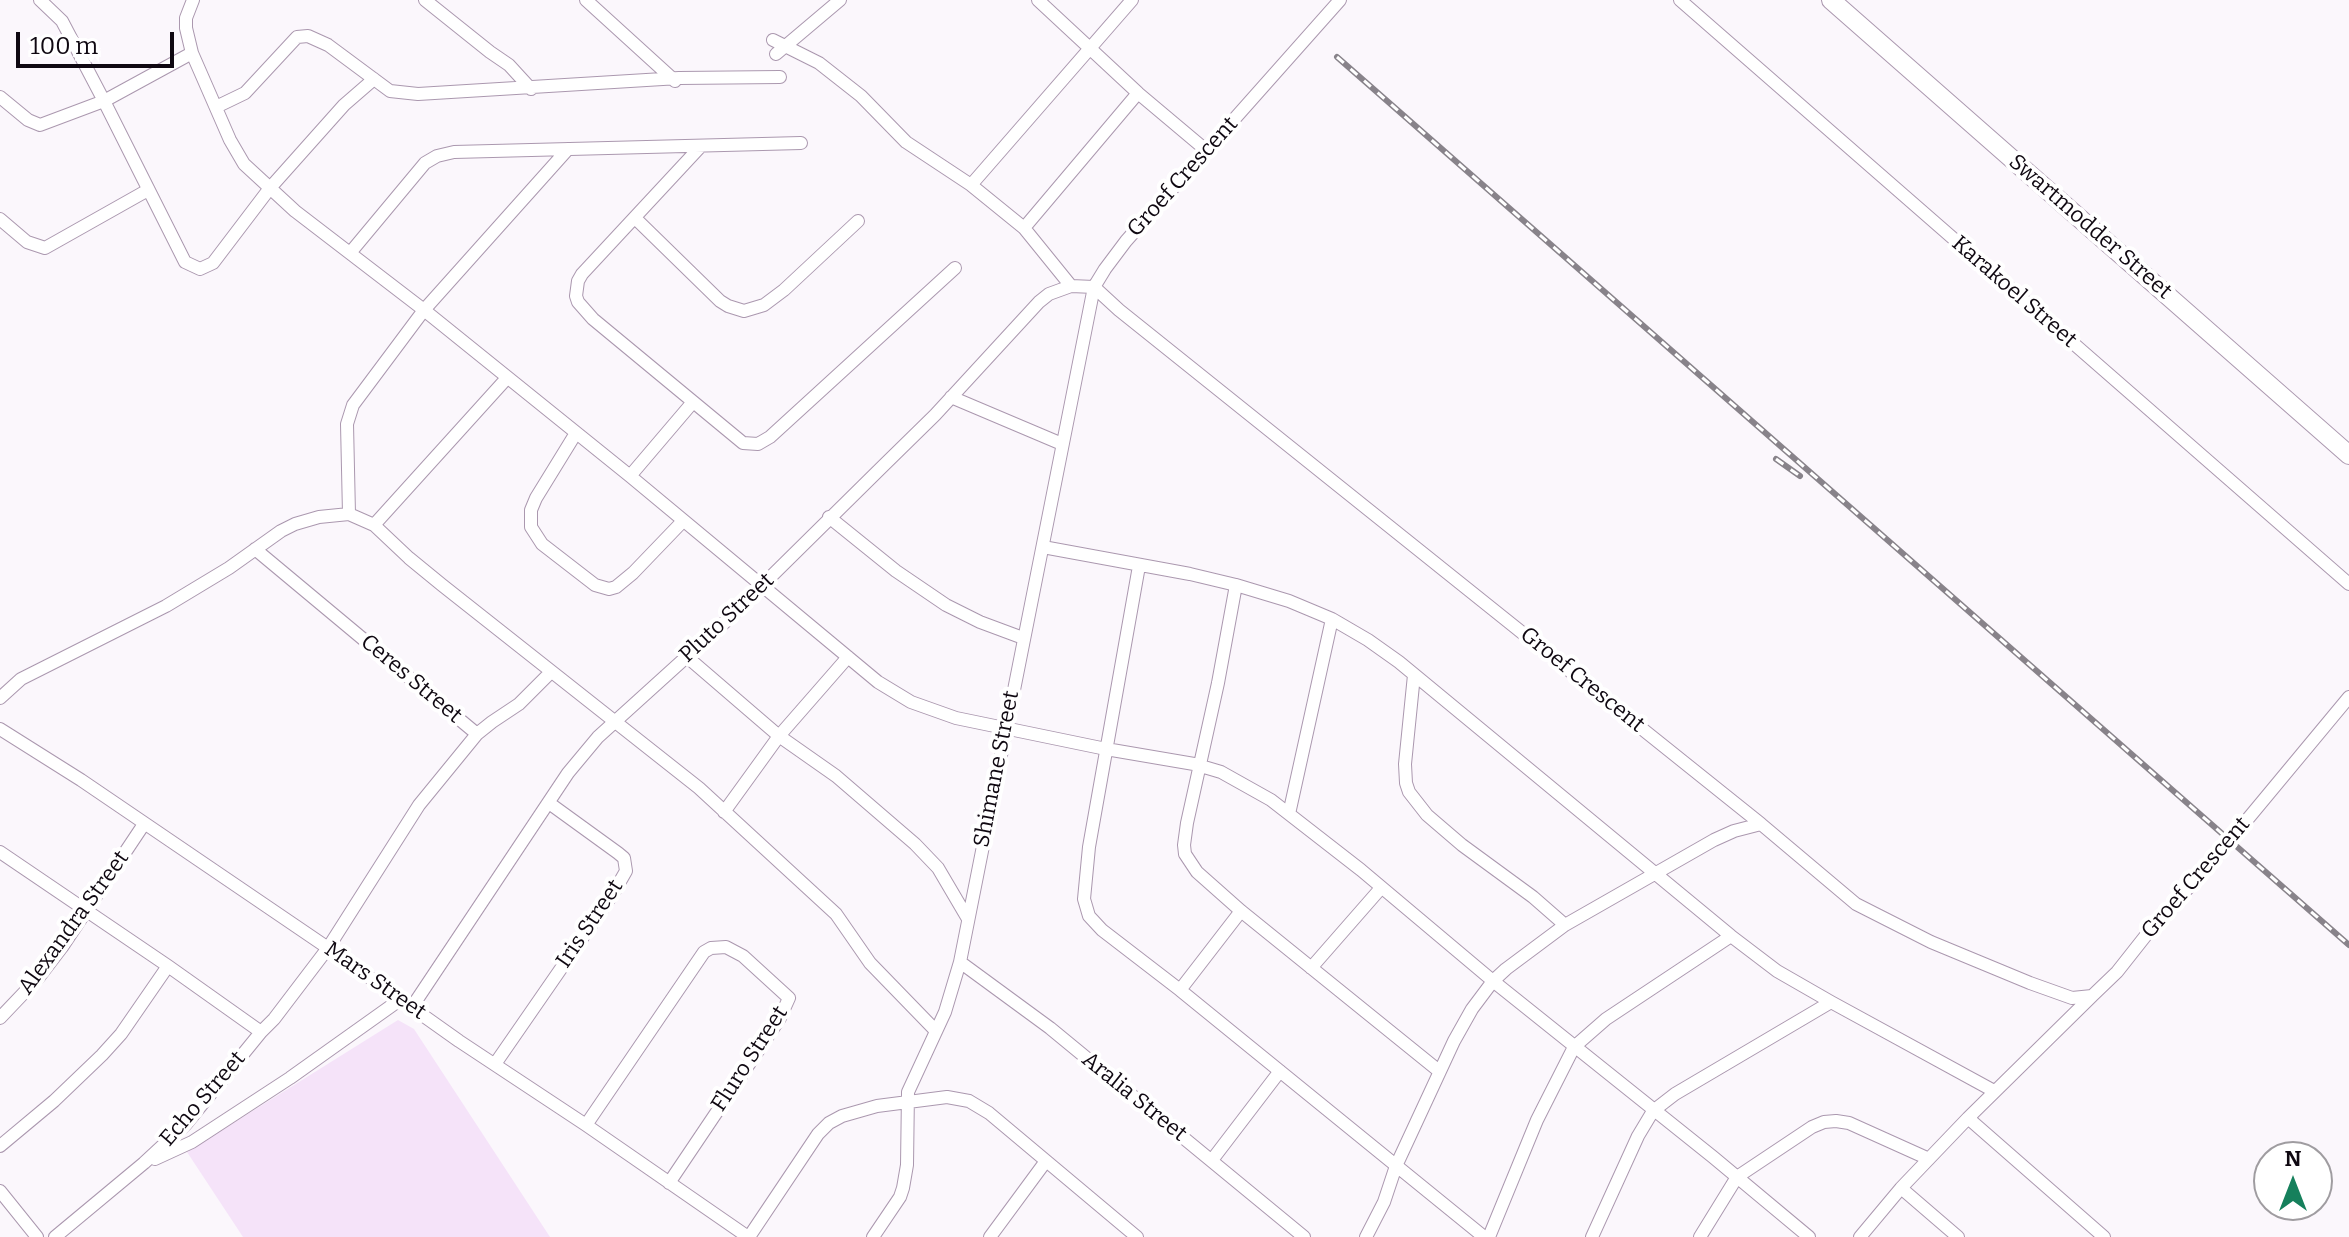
<!DOCTYPE html>
<style>
body{margin:0}
#map{position:relative;width:2349px;height:1237px;overflow:hidden;background:#fbf7fc;font-family:Bitter,serif}
canvas{display:block}
.north{position:absolute;left:2253px;top:1141px;width:80px;height:80px;box-sizing:border-box;background:#fff;border:2px solid #9f9ca0;border-radius:50%;rotate:0deg;font-size:22px;font-weight:700;line-height:32px;text-align:center;color:#0f0811}
.north::after{content:'';display:block;margin:auto;width:28px;height:36px;background:#16805c;clip-path:polygon(50% 0,100% 100%,50% 72%,0 100%)}
.scale{position:absolute;left:16px;top:32px;width:158px;height:36px;box-sizing:border-box;border:4px solid #0f0811;border-top:0;padding-left:10px;font-size:24px;line-height:28px;white-space:nowrap;color:#0f0811;-webkit-text-stroke:6px #fff;paint-order:stroke}
</style>
<div id="map">
<canvas width="2349" height="1237"></canvas>
<div class="north">N</div>
<div class="scale">100 m</div>
</div>
<script>
const g = document.querySelector('canvas').getContext('2d');
g.lineJoin = 'round';
function paint(path, color) {
  g.fillStyle = color;
  g.fill(path, 'evenodd');
}
function shape(rows) {
  const path = new Path2D();
  for (const r of rows) {
    path.moveTo(r[0], r[1]);
    for (let i = 2; i < r.length; i += 2) path.lineTo(r[i], r[i + 1]);
  }
  return path;
}
function stroke(path, color, width, dash) {
  g.strokeStyle = color;
  g.lineWidth = width;
  g.lineCap = dash ? 'butt' : 'round';
  g.setLineDash(dash || []);
  g.stroke(path);
}
function label(font, color, halo, rows, align = 'center') {
  g.font = font + ' Bitter,serif';
  g.lineWidth = 8;
  g.setLineDash([]);
  g.textBaseline = 'middle';
  g.strokeStyle = halo;
  g.fillStyle = color;
  for (const [text, x, y, turn = 0] of rows) {
    g.save();
    g.translate(x, y);
    g.rotate((+turn || 0) * Math.PI / 180);
    g.textAlign = isNaN(turn) ? turn : align;
    if (halo) g.strokeText(text, 0, 0);
    g.fillText(text, 0, 0);
    g.restore();
  }
}
paint(shape([
 [398,1020,414,1029,550,1237,243,1237,187,1152]
]), '#f5e3f9');
const street = shape([
 [193,0,186,18,186,28,192,53,230,140,244,164,295,211,424,310,630,476,878,682,911,702,956,718,1106,749,1194,764,1221,772,1271,800,1361,870,1493,981,1713,1157,1809,1237],
 [425,0,490,52,509,65,531,89],
 [586,0,675,81],
 [1038,0,1138,93,1207,151],
 [1340,0,1126,241,1105,269,1094,287,1119,310,1761,824,1856,904,1931,942,2030,983,2072,998,2092,996,2117,972,2147,934,2222,850,2349,697],
 [1680,0,2349,584],
 [773,40,819,63,861,96,906,142,971,185,1024,228,1071,286],
 [192,53,104,101,185,262,200,269,213,263,270,188,344,105,374,79],
 [776,54,840,0],
 [0,97,28,120,40,125,104,101,62,21,40,0],
 [216,107,245,93,297,37,308,36,328,45,390,91,418,94,679,78,780,77],
 [701,146,582,274,578,281,576,296,578,302,593,319,743,443,758,444,770,437,955,268],
 [971,185,1132,0],
 [635,218,720,301,728,306,744,311,764,305,784,290,858,221],
 [0,219,27,242,45,248,148,190],
 [1024,228,1138,93],
 [350,253,425,163,437,156,454,152,801,143],
 [951,397,1062,444],
 [576,433,536,498,531,510,531,527,542,544,595,585,609,589,616,587,633,573,683,521],
 [630,476,693,402],
 [349,514,347,424,353,405,424,310,568,149],
 [829,517,896,571,946,605,980,622,1023,638],
 [374,525,409,558,442,585,699,788,836,914,870,963,936,1031],
 [1043,547,1190,574,1236,585,1289,601,1332,619,1368,640,1399,662,1731,936,1777,971,1831,1002,1994,1091],
 [255,549,477,734,419,805,328,948,274,1019,261,1032],
 [1139,566,1089,847,1084,899,1089,916,1102,930,1180,990,1484,1237],
 [1236,585,1218,683,1187,823,1184,845,1185,854,1197,872,1241,911,1439,1071],
 [686,656,779,736,836,776,915,844,938,868,968,919],
 [1414,675,1405,764,1406,783,1409,792,1427,815,1462,845,1533,897,1565,925],
 [0,698,21,679,166,606,229,568,281,531,295,524,319,517,349,514,374,525,507,378],
 [0,729,81,780,328,948,459,1041,586,1125,748,1237],
 [477,734,492,722,519,704,551,672],
 [724,812,779,736,848,657],
 [1289,814,1332,619],
 [0,852,168,966,261,1032,186,1124,144,1163,55,1237],
 [960,962,1050,1028,1304,1237],
 [1311,968,1381,888],
 [1180,990,1241,911],
 [412,1007,568,773,598,737,725,622,884,465,935,415,1039,302,1049,294,1071,286,1094,287,960,962,945,1012,908,1092,907,1165,903,1188,900,1197,873,1237],
 [0,1018,39,977,62,947,144,824],
 [495,1064,614,892,626,871,624,858,618,853,549,803],
 [1968,1118,2104,1237],
 [586,1125,704,952,711,948,726,947,743,956,789,998,780,1018,669,1183],
 [0,1146,54,1101,102,1055,121,1034,168,966],
 [155,1159,192,1142,290,1078,401,999],
 [1212,1160,1280,1071],
 [1901,1188,1958,1237],
 [0,1191,37,1237],
 [749,1237,818,1134,829,1123,842,1116,877,1106,947,1097,969,1101,989,1113,1137,1237],
 [990,1237,1046,1161],
 [1366,1237,1384,1202,1396,1166,1454,1041,1472,1009,1493,981,1506,969,1565,925,1714,840,1734,831,1761,824],
 [1489,1237,1537,1120,1574,1047,1606,1019,1731,936],
 [1592,1237,1638,1136,1653,1111,1675,1094,1831,1002],
 [1700,1237,1737,1177,1812,1127,1824,1122,1836,1121,1849,1123,1929,1159],
 [1860,1237,1901,1188,1968,1118,2092,996]
]);
const secondary = shape([
 [1831,0,2349,455]
]);
stroke(street, '#ab98af', 14);
stroke(secondary, '#ab98af', 20);
stroke(street, '#fff', 12);
stroke(secondary, '#fff', 18);
const rail = shape([
 [1337,57,2349,945],
 [1776,459,1800,476]
]);
stroke(rail, '#88838a', 6);
stroke(rail, '#fff', 3, [9]);
label('22px', '#0f0811', '#fff', [
 ["Groef Crescent",1183,177,-48],
 ["Swartmodder Street",2090,227,41],
 ["Karakoel Street",2014,292,41],
 ["Pluto Street",727,618,-43],
 ["Ceres Street",411,679,40],
 ["Groef Crescent",1582,680,39],
 ["Shimane Street",997,769,-79],
 ["Groef Crescent",2196,878,-49],
 ["Alexandra Street",74,923,-54],
 ["Iris Street",590,924,-56],
 ["Mars Street",375,981,35],
 ["Fluro Street",750,1059,-57],
 ["Aralia Street",1134,1097,39],
 ["Echo Street",203,1099,-49]
]);
</script>
